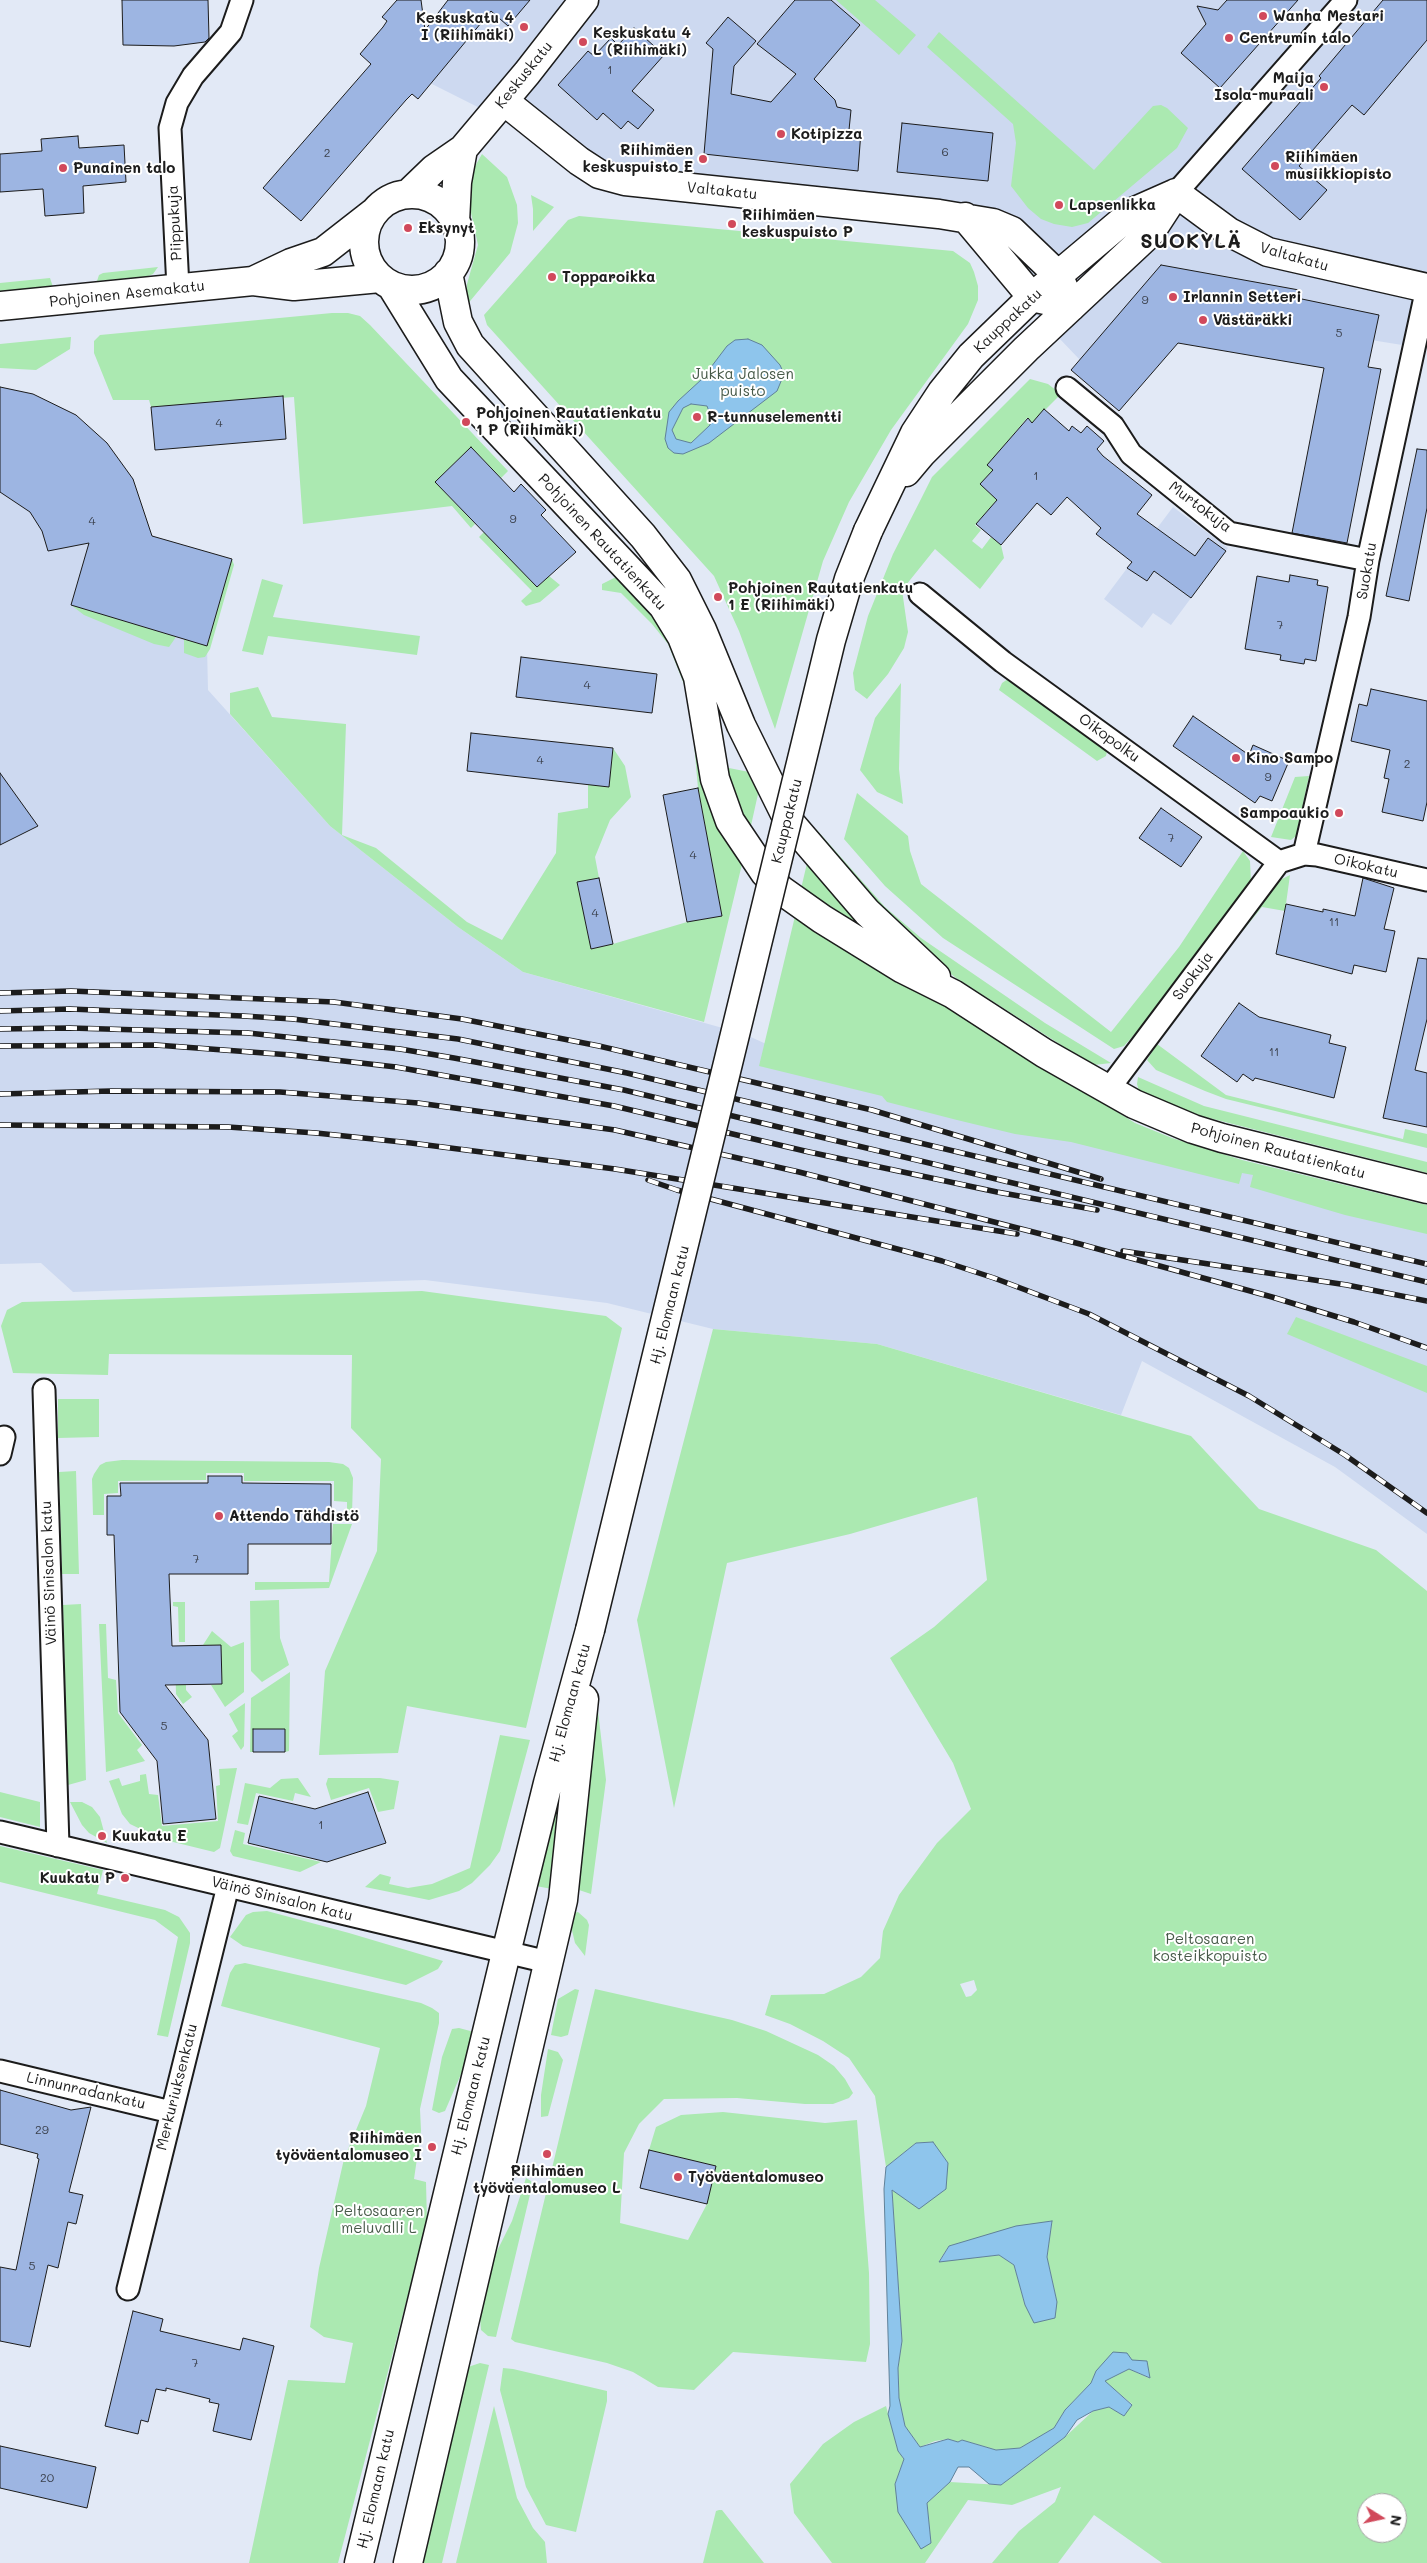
<!DOCTYPE html>
<meta charset="utf-8">
<style>
body{margin:0}
#map{position:relative;width:1427px;height:2563px;overflow:hidden;background:#e2e9f6;font-family:Mali,sans-serif}
canvas{display:block}
.north{position:absolute;left:1357px;top:2493px;width:50px;height:50px;box-sizing:border-box;background:#fff;border:1px solid #a4a4a4;border-radius:50%;rotate:100deg;font-size:14px;font-weight:700;line-height:20px;text-align:center;color:#1c1c1c}
.north::after{content:'';display:block;margin:auto;width:18px;height:22px;background:#d1495b;clip-path:polygon(50% 0,100% 100%,50% 72%,0 100%)}
</style>
<div id="map">
<canvas width="1427" height="2563"></canvas>
<div class="north">N</div>
</div>
<script>
const g = document.querySelector('canvas').getContext('2d');
g.lineJoin = 'round';
function paint(path, color) {
  g.fillStyle = color;
  g.fill(path, 'evenodd');
}
function shape(rows) {
  const path = new Path2D();
  for (const r of rows) {
    if (r.length === 3) {
      path.moveTo(r[0] + r[2], r[1]);
      path.arc(r[0], r[1], r[2], 0, 2 * Math.PI);
      continue;
    }
    path.moveTo(r[0], r[1]);
    for (let i = 2; i < r.length; i += 2) path.lineTo(r[i], r[i + 1]);
  }
  return path;
}
function stroke(path, color, width, dash) {
  g.strokeStyle = color;
  g.lineWidth = width;
  g.lineCap = dash ? 'butt' : 'round';
  g.setLineDash(dash || []);
  g.stroke(path);
}
function label(font, color, halo, rows, align = 'center') {
  g.font = font + ' Mali,sans-serif';
  g.lineWidth = 4;
  g.setLineDash([]);
  g.textBaseline = 'middle';
  g.strokeStyle = halo;
  g.fillStyle = color;
  for (const [text, x, y, turn = 0] of rows) {
    g.save();
    g.translate(x, y);
    g.rotate((+turn || 0) * Math.PI / 180);
    g.textAlign = isNaN(turn) ? turn : align;
    if (halo) g.strokeText(text, 0, 0);
    g.fillText(text, 0, 0);
    g.restore();
  }
}
paint(shape([
 [493,0,1427,0,1427,349,1166,307,1102,383,951,225,625,181,426,81],
 [0,387,33,394,76,415,133,479,152,536,232,559,207,646,208,690,330,826,458,927,523,972,744,1034,764,1043,1427,1216,1427,1534,1335,1467,1142,1361,1121,1415,877,1344,713,1329,607,1303,425,1280,73,1292,41,1263,0,1264],
 [1173,507,1228,548,1171,625,1153,613,1142,628,1104,599]
]), '#cdd9f0');
paint(shape([
 [836,0,875,0,916,35,899,55],
 [939,32,1094,170,1153,106,1161,105,1167,108,1188,128,1177,148,1088,223,1072,227,1054,224,1041,219,1028,208,1011,186,1016,143,1013,124,927,47],
 [482,154,507,177,517,205,518,223,510,253,466,306,467,284,478,245,468,199,470,175],
 [531,195,554,207,533,231,533,209],
 [579,216,953,251,970,263,974,272,978,286,978,300,968,324,891,430,849,502,823,561,775,729,739,631,714,576,487,325,484,315,568,220],
 [158,267,153,274,146,277,97,281,99,275,103,273],
 [50,278,53,287,0,291,0,283],
 [332,313,348,313,360,316,370,325,508,471,501,478,471,447,435,482,475,524,471,528,452,506,303,524,294,397,151,407,149,400,113,400,94,353,94,341,100,335],
 [71,337,70,349,36,370,0,368,0,344],
 [1030,379,1048,384,1061,394,1032,423,1027,418,988,465,993,470,980,484,997,500,975,525,981,530,972,541,982,549,991,537,1001,545,1004,558,980,589,935,549,902,590,908,632,904,648,888,674,867,699,855,690,853,673,868,616,893,554,921,499,932,477],
 [485,531,537,587,549,576,560,585,540,602,526,606,521,601,532,591,479,537],
 [232,559,234,565,210,649,205,657,198,658,184,653,184,639,207,645],
 [614,578,625,579,676,643,743,860,704,1022,523,972,458,927,330,826,230,714,230,693,258,687,272,717,346,724,342,835,376,848,467,922,502,940,556,853,558,813,588,808,588,784,609,786,613,748,625,766,631,797,610,820,595,857,599,878,577,882,591,949,613,944,687,922,722,916,698,788,692,721,685,687,668,644,652,624,621,593,602,590,602,584],
 [262,579,283,585,273,617,420,636,417,655,268,636,263,655,242,651],
 [71,605,176,637,169,647,154,644,84,615],
 [1008,679,1107,751,1106,756,1097,761,999,690,1002,683],
 [901,683,899,769,903,804,877,792,860,770,875,718],
 [729,768,749,772,755,776,760,785,748,839,724,771],
 [1309,776,1296,836,1291,840,1271,837,1295,777],
 [857,793,908,836,910,851,921,884,1111,1032,1179,947,1243,851,1250,861,1251,882,1141,1027,1124,1046,1114,1049,943,938,885,886,844,839],
 [816,829,885,907,921,938,1045,1023,1111,1063,1094,1065,1080,1057,956,978,918,947,813,838],
 [808,859,863,922,861,926,856,927,800,893],
 [1290,875,1285,911,1262,907,1241,933,1278,881],
 [796,912,1135,1123,1172,1138,1242,1160,1427,1205,1427,1234,1345,1215,1250,1187,1253,1175,1242,1173,1239,1184,1071,1142,1015,1134,957,1120,887,1102,882,1096,759,1066],
 [1157,1044,1226,1095,1403,1139,1405,1129,1427,1134,1427,1148,1226,1099,1205,1091,1156,1070,1147,1060],
 [1138,1077,1204,1106,1427,1162,1427,1173,1201,1116,1139,1091,1137,1084],
 [422,1291,606,1316,622,1328,526,1728,407,1706,398,1753,319,1755,325,1671,377,1551,381,1459,351,1428,352,1355,109,1354,108,1375,13,1373,1,1326,7,1310,22,1302],
 [1296,1317,1427,1366,1427,1393,1287,1334],
 [713,1329,877,1344,1191,1436,1259,1509,1376,1550,1427,1591,1427,2563,1162,2563,1094,2515,1058,2563,992,2563,1019,2531,1055,2502,1061,2487,1012,2505,968,2500,925,2563,832,2563,794,2513,790,2484,823,2444,854,2422,886,2406,898,2451,904,2459,895,2484,931,2543,927,2503,950,2482,1001,2485,1065,2437,1093,2411,1109,2407,1124,2416,1132,2404,1104,2381,1129,2369,1149,2378,1147,2361,1096,2371,1091,2383,1065,2410,1054,2428,1020,2448,996,2450,962,2440,958,2442,948,2439,935,2441,920,2447,905,2426,899,2398,898,2368,902,2341,892,2189,948,2163,932,2142,916,2143,886,2167,875,2096,849,2058,823,2041,790,2024,765,2015,771,1995,824,1994,861,1977,880,1958,883,1931,899,1895,937,1843,971,1809,953,1763,890,1658,934,1627,987,1580,977,1497,850,1534,727,1563,674,1808,637,1620],
 [974,1980,977,1990,971,1996,966,1997,960,1984],
 [1052,2221,1047,2257,1057,2302,1025,2305,1014,2265,999,2255,939,2261,949,2246],
 [1367,2503,1397,2503,1397,2533,1367,2533],
 [58,1399,99,1399,99,1437,58,1438],
 [122,1460,329,1462,343,1464,349,1468,353,1478,352,1515,347,1516,347,1502,334,1501,334,1481,244,1481,244,1473,206,1473,206,1480,118,1481,118,1493,104,1494,104,1515,93,1515,92,1479,94,1474,100,1465,106,1462],
 [76,1471,79,1574,62,1574,59,1472],
 [333,1524,352,1524,329,1588,255,1590,255,1582,329,1582],
 [279,1600,280,1638,289,1665,262,1682,251,1671,250,1601],
 [173,1602,185,1602,185,1642,179,1642,178,1607,173,1606],
 [81,1604,86,1780,68,1785,63,1605],
 [99,1624,106,1624,108,1678,116,1680,118,1713,142,1745,137,1750,145,1761,106,1772],
 [212,1631,231,1647,244,1642,244,1692,225,1707,211,1685,222,1684,221,1645,203,1645],
 [175,1658,186,1658,186,1690,192,1697,183,1704,176,1694],
 [290,1672,289,1751,285,1752,285,1729,254,1729,253,1752,250,1752,251,1698],
 [597,1702,606,1780,591,1894,579,1890],
 [245,1703,244,1746,241,1750,232,1736,238,1731,229,1714],
 [500,1735,530,1740,500,1851,490,1865,472,1883,459,1891,429,1900,365,1887,380,1874,391,1877,389,1884,408,1888,432,1884,470,1868],
 [237,1768,220,1848,214,1852,161,1839,130,1824,122,1814,109,1781,119,1778,122,1786,140,1781,140,1775,146,1774,149,1794,158,1795,162,1826,218,1821,216,1786,220,1785,219,1769],
 [563,1777,552,1889,536,1886],
 [298,1778,311,1797,295,1793,293,1801,256,1793,248,1825,237,1823,245,1783,270,1788,281,1779],
 [328,1778,380,1778,399,1781,394,1809,378,1812,369,1788,331,1800,326,1784],
 [0,1792,40,1802,40,1827,0,1817],
 [70,1802,82,1802,92,1807,100,1817,107,1843,89,1833,82,1825],
 [235,1830,245,1833,243,1844,321,1862,300,1872,233,1856,230,1851],
 [0,1846,103,1870,97,1894,165,1910,179,1917,190,1933,190,1943,168,2037,157,2035,178,1937,155,1920,0,1882],
 [267,1911,349,1933,443,1961,438,1969,406,1985,243,1946,230,1937,246,1915,253,1912],
 [578,1912,587,1920,589,1925,585,1956,575,1943,571,1926,573,1913],
 [245,1963,421,2003,432,2008,439,2013,439,2023,420,2109,421,2131,414,2179,426,2182,427,2222,338,2563,249,2563,288,2380,345,2383,353,2343,324,2337,310,2327,319,2268,344,2159,366,2106,380,2048,221,2006,230,1973,235,1965],
 [575,1989,579,1990,568,2035,561,2037,551,2035,558,1999],
 [595,1989,732,2020,766,2031,818,2055,834,2066,845,2079,853,2093,849,2098,833,2104,805,2104,737,2098,664,2099,639,2124,624,2153,620,2223,688,2240,707,2204,716,2166,649,2150,656,2127,681,2115,723,2112,825,2123,857,2120,869,2273,870,2344,866,2362,733,2352,694,2390,658,2387,633,2372,607,2363,515,2342,511,2339],
 [459,2028,474,2032,468,2058,445,2111,439,2113,432,2110,442,2057,452,2029],
 [548,2049,558,2052,563,2060,548,2116,541,2117,541,2095],
 [526,2178,531,2181,532,2186,496,2337,488,2336,481,2330,480,2318,494,2257,512,2221],
 [480,2363,489,2365,442,2563,421,2563,468,2367],
 [503,2368,513,2369,607,2391,607,2401,576,2532,546,2525,526,2487,500,2390],
 [494,2406,517,2498,533,2528,545,2542,547,2563,456,2563],
 [719,2510,722,2510,764,2563,703,2563,716,2511]
]), '#abe9b1');
const water = shape([
 [748,339,762,345,780,365,784,374,777,391,709,443,683,454,674,453,668,448,665,439,669,412,678,401,702,379,727,346,735,340,748,339],
 [691,404,707,406,711,417,710,425,691,443,676,439,672,430,683,408,691,404],
 [933,2142,948,2163,946,2189,919,2209,892,2190,902,2341,898,2368,899,2398,905,2426,920,2447,948,2439,958,2442,962,2440,996,2450,1020,2448,1054,2428,1065,2410,1091,2383,1096,2371,1113,2352,1127,2353,1132,2360,1147,2361,1150,2378,1129,2369,1105,2381,1132,2405,1124,2416,1109,2407,1093,2411,1077,2420,1065,2437,1001,2485,989,2484,969,2467,958,2467,950,2482,927,2503,931,2543,921,2549,898,2512,895,2484,904,2459,898,2451,888,2414,890,2406,884,2189,886,2167,916,2143,933,2142],
 [1052,2221,1047,2257,1057,2302,1055,2318,1034,2323,1025,2305,1014,2265,999,2255,939,2262,949,2246,1016,2226,1052,2221]
]);
paint(water, '#8ec5ec');
stroke(water, '#608199', 1);
const building = shape([
 [122,0,208,0,209,38,205,42,174,46,123,45,122,0],
 [397,0,421,0,425,30,448,0,530,0,508,26,491,11,418,99,412,94,406,100,301,221,263,188,371,64,360,54,383,27,387,21,382,17,397,0],
 [795,0,831,0,860,25,814,79,835,100,837,107,851,110,849,130,861,131,858,171,704,154,713,49,706,43,728,17,756,41,734,66,731,94,771,102,796,74,757,44,795,0],
 [1227,0,1298,0,1220,88,1181,53,1206,24,1197,6,1218,10,1227,0],
 [1383,0,1427,0,1427,40,1364,115,1352,105,1299,166,1327,190,1300,220,1242,169,1321,78,1319,76,1383,0],
 [634,28,664,55,632,91,654,110,638,129,628,121,621,129,603,113,597,120,558,85,588,51,594,56,611,38,618,45,634,28],
 [902,123,993,133,988,181,897,172,902,123],
 [78,136,79,148,124,145,126,182,83,186,84,213,45,216,43,189,0,192,0,154,42,151,41,139,78,136],
 [1161,265,1299,290,1297,298,1379,315,1368,367,1381,369,1347,543,1292,533,1324,368,1178,343,1119,411,1071,370,1161,265],
 [0,387,33,394,76,415,107,443,133,479,152,536,232,559,207,646,71,605,89,543,48,551,42,531,30,512,0,492,0,387],
 [283,396,286,439,155,450,151,407,283,396],
 [1044,409,1069,431,1072,426,1081,433,1087,426,1104,441,1097,449,1103,456,1152,495,1137,514,1195,556,1208,538,1226,551,1191,598,1154,571,1147,581,1127,568,1132,562,1096,534,1101,528,1067,497,1051,515,1037,503,1001,545,976,524,997,500,980,484,993,470,987,465,1028,418,1032,423,1044,409],
 [471,447,514,492,521,484,546,510,541,515,576,552,537,587,435,482,471,447],
 [1417,449,1427,450,1427,508,1409,601,1386,596,1417,449],
 [1290,575,1318,580,1317,585,1328,587,1316,661,1305,659,1304,664,1280,660,1281,655,1245,649,1257,576,1289,582,1290,575],
 [521,657,657,674,652,713,516,697,521,657],
 [1371,689,1427,701,1427,802,1423,821,1382,812,1389,779,1384,778,1390,750,1351,741,1359,704,1367,706,1371,689],
 [1193,716,1249,755,1253,745,1289,761,1272,801,1260,796,1255,803,1173,746,1193,716],
 [471,733,613,748,609,787,467,771,471,733],
 [0,773,38,826,0,845,0,773],
 [698,788,722,916,687,922,663,795,698,788],
 [1161,808,1202,837,1181,867,1139,838,1161,808],
 [599,878,613,944,591,949,577,882,599,878],
 [1363,878,1394,888,1384,929,1395,931,1386,972,1354,965,1352,974,1276,954,1286,904,1323,912,1323,909,1355,916,1363,878],
 [1418,958,1427,959,1427,1019,1415,1070,1427,1073,1427,1127,1383,1118,1418,958],
 [1239,1003,1259,1017,1331,1035,1329,1043,1346,1047,1334,1098,1255,1078,1253,1081,1243,1074,1237,1082,1201,1056,1239,1003],
 [208,1476,242,1476,242,1483,331,1484,331,1544,248,1544,248,1574,169,1574,172,1646,221,1645,222,1684,165,1685,208,1740,216,1819,163,1824,157,1761,120,1712,114,1535,107,1535,107,1496,121,1496,120,1483,208,1483,208,1476],
 [253,1729,285,1729,285,1752,253,1752,253,1729],
 [368,1792,386,1843,327,1862,248,1843,259,1796,315,1809,368,1792],
 [0,2090,71,2110,91,2107,69,2192,83,2195,76,2224,68,2222,58,2268,48,2265,30,2347,0,2341,0,2267,16,2270,39,2159,37,2158,38,2154,0,2144,0,2090],
 [649,2150,716,2166,707,2204,640,2188,649,2150],
 [133,2311,163,2319,160,2331,240,2350,243,2338,274,2346,251,2440,213,2431,219,2404,209,2402,210,2399,166,2388,166,2391,156,2389,148,2422,141,2420,138,2434,105,2426,133,2311],
 [0,2446,96,2467,87,2508,0,2488,0,2446]
]);
paint(building, '#9db5e2');
stroke(building, '#1c1c1c', 1);
const street = shape([
 [1176,193,1346,0],
 [178,288,170,128,177,103,193,76,231,32,242,0],
 [1067,388,1113,426,1131,454,1229,533,1368,560],
 [920,594,1003,662,1279,862,1304,854,1317,855,1427,880],
 [1304,854,1359,617,1368,560,1427,288],
 [1108,1090,1279,862],
 [44,1390,58,1846],
 [0,1454,4,1437],
 [0,1832,548,1962],
 [0,2071,171,2112],
 [128,2289,228,1886]
]);
const secondary = shape([
 [504,101,579,161,599,174,625,181,939,214,993,223,1012,231,1059,276,1071,307],
 [1176,193,1229,232,1268,252,1427,288],
 [408,194,434,169,463,149,527,73,584,0],
 [412,242,48],
 [965,217,1032,297,1050,301],
 [455,222,457,182,463,149],
 [448,273,458,322,470,345,643,536,677,580,702,630,741,725,788,820,867,912,936,977],
 [253,281,291,263,323,252,373,213],
 [391,285,449,379,663,606,682,637,698,677,715,779,730,821,765,873,781,890,822,919,903,969,953,994,1044,1053,1134,1104,1193,1129,1222,1138,1427,1189],
 [0,306,253,281,294,286,380,278],
 [906,472,922,453,1026,349,1150,233,1176,193],
 [868,531,915,433,942,392,971,356,1032,297,1133,212,1176,193],
 [359,2563,506,1953,548,1783,590,1630],
 [408,2563,563,1900,584,1699]
]);
stroke(street, '#1c1c1c', 25);
stroke(secondary, '#1c1c1c', 31);
stroke(street, '#fff', 21);
stroke(secondary, '#fff', 28);
const rail = shape([
 [0,993,71,991,334,1002,462,1019,599,1046,872,1110,1101,1179],
 [0,1011,70,1009,243,1016,293,1019,458,1039,627,1073,1427,1264],
 [0,1029,70,1028,248,1033,400,1049,454,1058,624,1090,1427,1282],
 [0,1046,156,1045,291,1055,396,1067,614,1106,809,1152,997,1192,1097,1210],
 [0,1094,111,1091,280,1092,418,1103,615,1130,799,1172,1080,1244,1272,1297,1354,1322,1427,1348],
 [0,1125,228,1127,316,1133,411,1143,615,1169,1017,1234],
 [648,1180,677,1190,942,1261,994,1278,1089,1314,1249,1396,1345,1455,1427,1513],
 [1123,1251,1347,1285,1427,1301]
]);
stroke(rail, '#1c1c1c', 5.5);
stroke(rail, '#fff', 4, [11]);
const secondaryBridge = shape([
 [590,1630,831,640,849,579,868,531]
]);
stroke(secondaryBridge, '#1c1c1c', 31, []);
stroke(secondaryBridge, '#fff', 28);
for (const [x, y, r, color] of [
 [1263,16,5,"#d1495b"],
 [524,27,5,"#d1495b"],
 [1229,38,5,"#d1495b"],
 [583,42,5,"#d1495b"],
 [1324,87,5,"#d1495b"],
 [781,134,5,"#d1495b"],
 [703,159,5,"#d1495b"],
 [1275,166,5,"#d1495b"],
 [63,168,5,"#d1495b"],
 [1059,205,5,"#d1495b"],
 [732,224,5,"#d1495b"],
 [408,228,5,"#d1495b"],
 [552,277,5,"#d1495b"],
 [1173,297,5,"#d1495b"],
 [1203,320,5,"#d1495b"],
 [697,417,5,"#d1495b"],
 [466,422,5,"#d1495b"],
 [718,597,5,"#d1495b"],
 [1236,758,5,"#d1495b"],
 [1339,813,5,"#d1495b"],
 [219,1516,5,"#d1495b"],
 [102,1836,5,"#d1495b"],
 [125,1878,5,"#d1495b"],
 [432,2147,5,"#d1495b"],
 [547,2154,5,"#d1495b"],
 [678,2177,5,"#d1495b"]
]) {
  const dot = new Path2D();
  dot.arc(x, y, r, 0, 2 * Math.PI);
  g.fillStyle = color;
  g.fill(dot);
  stroke(dot, '#fff', 2);
}
label('12px', '#3c424e', null, [
 ["1",610,70],
 ["6",945,152],
 ["2",327,153],
 ["9",1145,300],
 ["5",1339,333],
 ["4",219,423],
 ["1",1036,476],
 ["9",513,519],
 ["4",92,521],
 ["7",1280,625],
 ["4",587,685],
 ["4",540,760],
 ["2",1407,764],
 ["9",1268,777],
 ["7",1171,838],
 ["4",693,855],
 ["4",595,913],
 ["11",1334,922],
 ["11",1274,1052],
 ["7",196,1559],
 ["5",164,1726],
 ["1",321,1825],
 ["29",42,2130],
 ["5",32,2266],
 ["7",195,2363],
 ["20",47,2478]
]);
label('bold 15px', '#1c1c1c', '#fff', [
 ["Wanha Mestari",1273,16],
 ["Keskuskatu 4",514,18,"right"],
 ["I (Riihimäki)",514,35,"right"],
 ["Keskuskatu 4",593,33],
 ["L (Riihimäki)",593,50],
 ["Centrumin talo",1239,38],
 ["Maija",1314,78,"right"],
 ["Isola-muraali",1314,95,"right"],
 ["Kotipizza",791,134],
 ["Riihimäen",693,150,"right"],
 ["keskuspuisto E",693,167,"right"],
 ["Riihimäen",1285,157],
 ["musiikkiopisto",1285,174],
 ["Punainen talo",73,168],
 ["Lapsenlikka",1069,205],
 ["Riihimäen",742,215],
 ["keskuspuisto P",742,232],
 ["Eksynyt",418,228],
 ["Topparoikka",562,277],
 ["Irlannin Setteri",1183,297],
 ["Västäräkki",1213,320],
 ["Pohjoinen Rautatienkatu",476,413],
 ["1 P (Riihimäki)",476,430],
 ["R-tunnuselementti",707,417],
 ["Pohjoinen Rautatienkatu",728,588],
 ["1 E (Riihimäki)",728,605],
 ["Kino Sampo",1246,758],
 ["Sampoaukio",1329,813,"right"],
 ["Attendo Tähdistö",229,1516],
 ["Kuukatu E",112,1836],
 ["Kuukatu P",115,1878,"right"],
 ["Riihimäen",422,2138,"right"],
 ["työväentalomuseo I",422,2155,"right"],
 ["Riihimäen",547,2171,"center"],
 ["työväentalomuseo L",547,2188,"center"],
 ["Työväentalomuseo",688,2177]
], 'left');
label('15px', '#1c1c1c', '#fff', [
 ["Keskuskatu",524,75,-51],
 ["Valtakatu",722,191,6],
 ["Piippukuja",175,223,-93],
 ["Valtakatu",1294,257,16],
 ["Pohjoinen Asemakatu",127,294,-6],
 ["Kauppakatu",1008,321,-43],
 ["Murtokuja",1200,507,37],
 ["Pohjoinen Rautatienkatu",602,542,47],
 ["Suokatu",1367,571,-80],
 ["Oikopolku",1109,738,36],
 ["Kauppakatu",787,821,-76],
 ["Oikokatu",1366,866,13],
 ["Suokuja",1193,976,-53],
 ["Pohjoinen Rautatienkatu",1278,1151,15],
 ["Hj. Elomaan katu",670,1305,-76],
 ["Väinö Sinisalon katu",49,1573,-92],
 ["Hj. Elomaan katu",570,1703,-75],
 ["Väinö Sinisalon katu",282,1899,14],
 ["Merkuriuksenkatu",177,2087,-76],
 ["Linnunradankatu",86,2091,13],
 ["Hj. Elomaan katu",471,2096,-76],
 ["Hj. Elomaan katu",376,2489,-77]
]);
label('15px', '#475a49', '#fff', [
 ["Jukka Jalosen",743,374],
 ["puisto",743,391],
 ["Peltosaaren",1210,1939],
 ["kosteikkopuisto",1210,1956],
 ["Peltosaaren",379,2211],
 ["meluvalli L",379,2228]
]);
g.letterSpacing = '1px';
label('bold 20px', '#1c1c1c', '#fff', [
 ["SUOKYLÄ",1191,242]
]);
g.letterSpacing = '0px';
</script>
